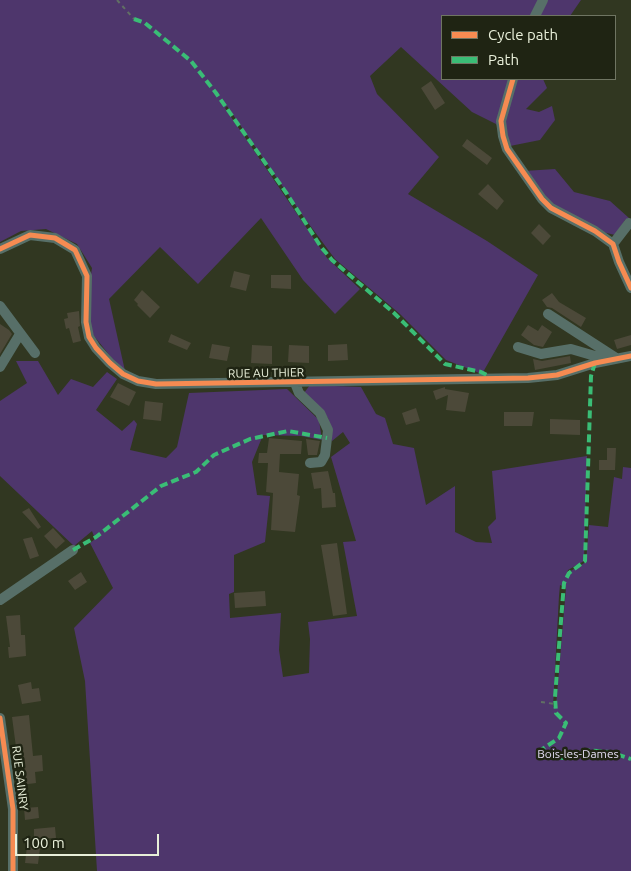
<!DOCTYPE html>
<style>
body{margin:0}
#map{position:relative;width:631px;height:871px;overflow:hidden;background:#313721;font-family:Ubuntu,sans-serif}
canvas{display:block}
.legend{position:absolute;left:441px;top:15px;width:175px;height:65px;box-sizing:border-box;background:#1f2413;border:1px solid #6f7562;margin:0;padding:6px 9px;list-style:none;font-size:15px;color:#e8efd9}
.legend li{display:flex;align-items:center;gap:10px;height:25px}
.legend b{width:25px;border:1px solid #6f7562}
.scale{position:absolute;left:15px;top:834px;width:144px;height:22px;box-sizing:border-box;border:2px solid #e8efd9;border-top:0;padding-left:6px;font-size:15px;line-height:18px;white-space:nowrap;color:#e8efd9;-webkit-text-stroke:4px #1f2413;paint-order:stroke}
</style>
<div id="map">
<canvas width="631" height="871"></canvas>
<ul class="legend">
<li><b style="height:6px;background:#f68b52"></b>Cycle path</li>
<li><b style="height:6px;background:#3abd76"></b>Path</li>
</ul>
<div class="scale">100 m</div>
</div>
<script>
const g = document.querySelector('canvas').getContext('2d');
g.lineJoin = 'round';
function paint(path, color) {
  g.fillStyle = color;
  g.fill(path, 'evenodd');
}
function shape(rows) {
  const path = new Path2D();
  for (const r of rows) {
    path.moveTo(r[0], r[1]);
    for (let i = 2; i < r.length; i += 2) path.lineTo(r[i], r[i + 1]);
  }
  return path;
}
function stroke(path, color, width, dash) {
  g.strokeStyle = color;
  g.lineWidth = width;
  g.lineCap = dash ? 'butt' : 'round';
  g.setLineDash(dash || []);
  g.stroke(path);
}
function label(font, color, halo, rows, align = 'center') {
  g.font = font + ' Ubuntu,sans-serif';
  g.lineWidth = 5;
  g.setLineDash([]);
  g.textBaseline = 'middle';
  g.strokeStyle = halo;
  g.fillStyle = color;
  for (const [text, x, y, turn = 0] of rows) {
    g.save();
    g.translate(x, y);
    g.rotate((+turn || 0) * Math.PI / 180);
    g.textAlign = isNaN(turn) ? turn : align;
    if (halo) g.strokeText(text, 0, 0);
    g.fillText(text, 0, 0);
    g.restore();
  }
}
paint(shape([
 [0,0,581,0,570,16,442,16,442,79,543,79,547,88,526,109,539,112,552,106,555,120,540,140,510,146,496,124,472,112,401,47,370,76,377,94,439,157,408,194,487,241,538,275,482,374,446,360,400,314,335,259,303,216,227,106,225,108,327,258,360,289,335,314,303,280,261,218,198,284,160,247,109,299,125,371,119,367,90,331,89,288,92,268,77,244,46,229,21,231,0,242],
 [555,169,574,192,610,201,629,218,625,220,615,235,573,225,548,206,524,171],
 [16,361,38,361,58,395,71,379,93,387,107,372,117,379,96,410,122,431,134,420,137,424,130,450,166,458,177,447,189,393,287,389,319,420,322,440,301,436,263,435,252,462,257,495,270,496,265,542,234,555,234,592,229,594,230,618,281,613,279,650,283,677,309,673,310,639,308,622,357,616,343,542,356,541,331,457,350,443,343,432,332,441,328,418,304,393,310,385,361,387,376,414,385,418,393,444,414,448,426,505,455,486,455,532,476,542,492,543,488,527,496,519,492,471,587,456,584,561,568,570,567,573,586,562,589,525,608,527,614,477,622,479,623,467,631,468,631,871,97,871,85,681,74,628,113,588,90,543,95,539,92,531,74,546,0,476,0,401,27,383],
 [560,585,566,588,556,706,553,707,559,596]
]), '#4e366c');
paint(shape([
 [431,81,445,103,435,110,421,88],
 [467,139,492,158,487,165,462,146],
 [488,184,504,201,497,210,478,194],
 [539,224,551,236,543,245,531,233],
 [234,271,250,275,246,291,230,287],
 [271,275,291,275,291,289,271,288],
 [142,290,160,307,150,318,137,305,138,304,134,300],
 [552,293,559,302,586,318,581,327,552,308,547,307,542,300],
 [79,311,80,326,78,327,81,341,73,343,69,328,66,329,64,319,68,318,67,313],
 [0,324,9,330,12,334,0,354],
 [528,325,538,331,542,325,552,332,543,347,534,345,521,335],
 [171,334,191,343,187,350,168,342],
 [631,335,631,345,617,349,614,340],
 [212,344,230,347,227,361,209,358],
 [347,344,348,360,328,361,328,345],
 [252,345,272,346,272,364,251,363],
 [289,345,309,346,309,363,288,362],
 [570,356,571,363,535,370,533,359,542,361],
 [118,383,136,392,129,406,110,397],
 [445,387,445,389,469,393,465,412,446,410,448,395,436,400,433,391],
 [145,401,163,403,161,421,143,419],
 [416,408,420,421,406,425,402,413],
 [504,412,534,412,532,426,504,426],
 [550,419,580,420,580,435,550,434],
 [269,438,302,441,301,454,280,454,279,472,299,474,297,495,300,496,295,532,271,530,273,493,266,492,268,463,258,463,259,453,267,453],
 [306,439,320,441,317,455,308,455],
 [607,448,616,448,615,470,599,470,599,460,607,460],
 [328,471,333,493,335,493,336,507,322,508,321,488,314,489,311,473],
 [29,508,41,527,38,529,22,512],
 [53,528,65,541,56,549,44,536],
 [32,537,39,556,30,559,23,539],
 [337,543,347,614,333,616,321,545],
 [81,572,87,582,75,590,68,581],
 [265,591,266,606,235,608,234,593],
 [20,615,21,635,25,635,26,656,9,658,8,647,10,647,6,616],
 [31,682,32,689,39,688,41,701,22,704,18,685],
 [29,715,33,756,42,755,43,771,35,772,36,783,21,785,12,717],
 [38,807,39,818,25,820,24,808],
 [55,827,56,838,34,839,34,829],
 [27,846,40,848,38,864,25,863]
]), '#4c4939');
stroke(shape([
 [117,0,134,19],
 [541,702,555,704]
]), '#616f64', 2, [4, 4]);
stroke(shape([
 [535,16,543,0],
 [513,79,501,121,503,136,507,149,542,199,551,208,595,231,613,244,619,262,631,288],
 [613,244,629,223],
 [0,249,30,235,55,238,75,250,87,276,86,322,89,337,96,348,110,363,123,374,138,381,156,384,528,378,557,375,595,363,631,356],
 [0,306,35,353],
 [548,314,616,358],
 [518,347,541,354,571,349,595,356,604,361],
 [0,367,20,334],
 [295,383,299,393,320,413,328,430,325,455,321,462,310,463],
 [0,600,73,550],
 [0,718,13,809,13,871]
]), '#576f68', 10);
stroke(shape([
 [134,19,145,23,191,61,216,93,287,194,321,247,332,260,394,313,445,364,481,372,489,376],
 [595,363,591,376,585,561,569,573,564,583,555,697,556,713,566,723,559,738,541,750,562,758,584,750,610,752,631,759],
 [73,550,96,537,161,486,196,472,214,455,250,439,288,431,327,438]
]), '#3abd76', 4, [8, 4]);
stroke(shape([
 [513,79,501,121,503,136,507,149,542,199,551,208,595,231,613,244,619,262,631,288],
 [0,249,30,235,55,238,75,250,87,276,86,322,89,337,96,348,110,363,123,374,138,381,156,384,528,378,557,375,595,363,631,356],
 [0,718,13,809,13,871]
]), '#f68b52', 5);
label('12px', '#e8efd9', '#1f2413', [
 ["RUE AU THIER",266,373,-1],
 ["RUE SAINRY",20,778,83]
]);
label('12px', '#e2dbf1', '#1f2413', [
 ["Bois-les-Dames",578,754]
]);
</script>
